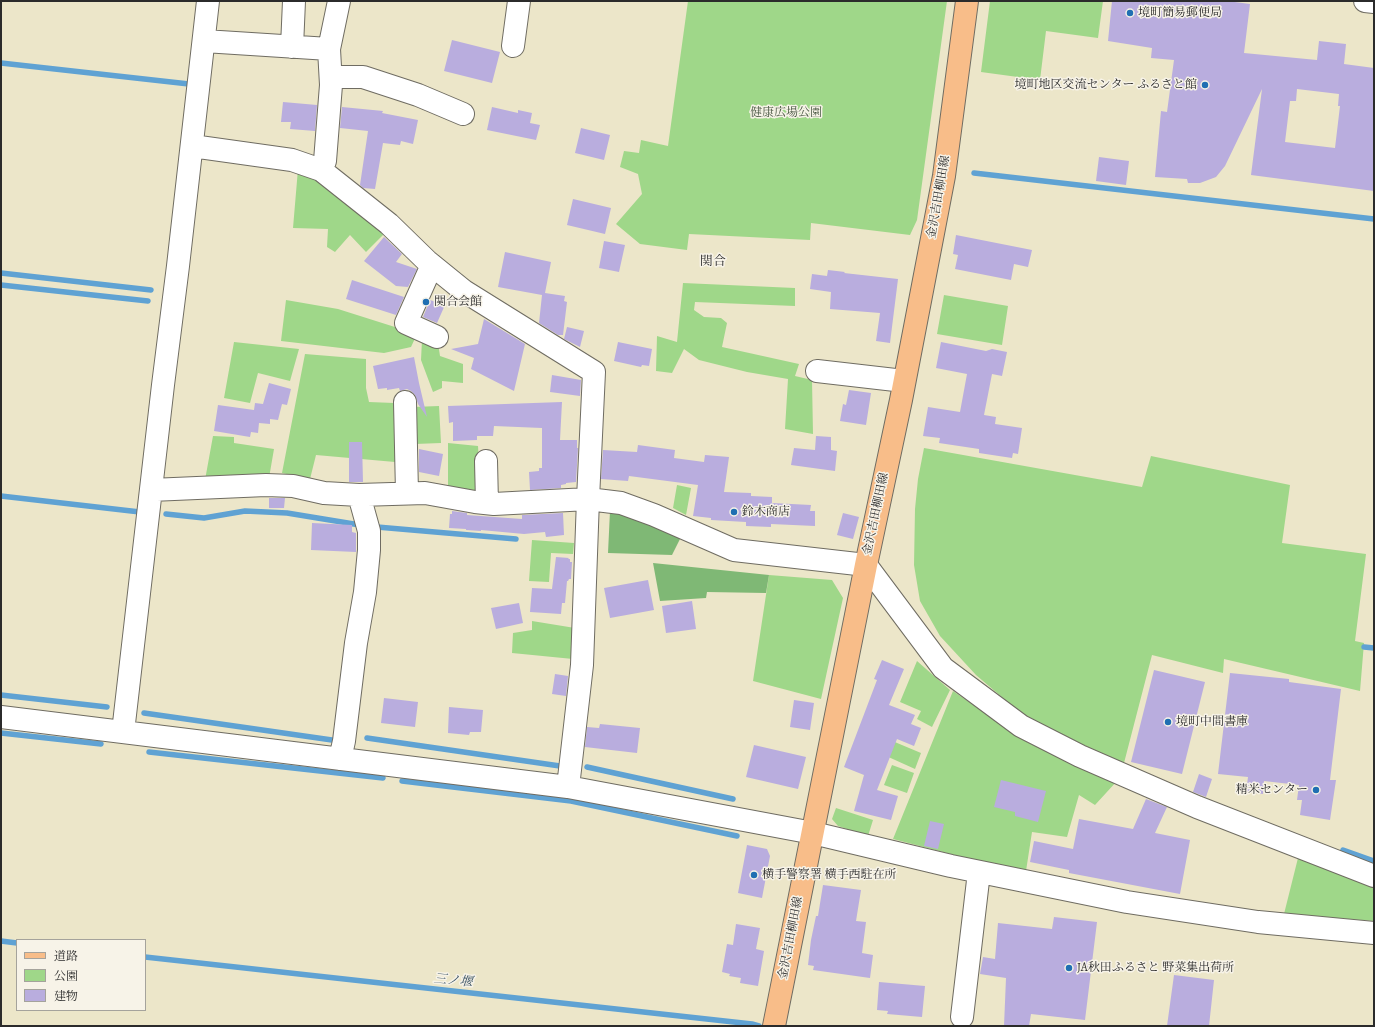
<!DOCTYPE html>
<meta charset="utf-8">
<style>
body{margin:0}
#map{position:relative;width:1375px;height:1027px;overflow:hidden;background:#ece6c9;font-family:Alegreya,"Noto Serif JP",serif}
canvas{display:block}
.frame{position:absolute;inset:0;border:2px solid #2b2b2b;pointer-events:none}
.legend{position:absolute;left:16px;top:939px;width:130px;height:72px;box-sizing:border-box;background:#f7f3e8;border:1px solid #a5a39c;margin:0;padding:5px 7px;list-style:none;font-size:12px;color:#2b2b2b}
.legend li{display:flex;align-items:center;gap:8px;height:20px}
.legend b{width:20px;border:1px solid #a5a39c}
</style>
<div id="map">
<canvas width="1375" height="1027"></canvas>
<div class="frame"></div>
<ul class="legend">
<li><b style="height:5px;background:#f8bd89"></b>道路</li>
<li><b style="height:11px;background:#9fd789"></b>公園</li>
<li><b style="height:11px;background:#b9adde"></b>建物</li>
</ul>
</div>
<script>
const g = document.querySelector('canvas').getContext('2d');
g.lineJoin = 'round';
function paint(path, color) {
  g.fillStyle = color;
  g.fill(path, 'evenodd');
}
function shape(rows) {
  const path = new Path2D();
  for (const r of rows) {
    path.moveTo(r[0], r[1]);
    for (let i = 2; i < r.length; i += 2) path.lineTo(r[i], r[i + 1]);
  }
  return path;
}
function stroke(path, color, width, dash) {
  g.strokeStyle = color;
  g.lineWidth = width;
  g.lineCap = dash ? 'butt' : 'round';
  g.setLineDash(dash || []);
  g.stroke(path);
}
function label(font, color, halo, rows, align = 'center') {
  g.font = font + ' Alegreya,"Noto Serif JP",serif';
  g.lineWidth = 3;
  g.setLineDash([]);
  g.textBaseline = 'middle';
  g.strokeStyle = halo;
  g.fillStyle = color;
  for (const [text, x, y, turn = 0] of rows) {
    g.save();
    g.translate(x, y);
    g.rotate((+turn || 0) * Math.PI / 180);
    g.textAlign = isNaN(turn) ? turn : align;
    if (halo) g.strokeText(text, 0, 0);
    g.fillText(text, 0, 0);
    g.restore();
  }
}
paint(shape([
 [688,1,947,1,917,220,910,235,811,223,810,240,689,234,687,250,640,244,616,224,642,194,638,174,620,167,624,151,639,153,641,140,668,146],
 [990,1,1103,1,1098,38,1046,31,1040,80,981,72],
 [298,169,310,173,386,232,366,252,350,235,335,252,327,247,328,229,293,228],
 [683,283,795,288,795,306,695,302,694,310,704,317,721,318,727,323,722,347,799,364,795,376,812,380,813,434,785,429,788,379,747,372,699,360,684,349,672,373,656,371,657,336,677,342],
 [944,295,1008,306,1002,345,937,334],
 [286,300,338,309,417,334,411,347,384,353,281,341],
 [422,340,438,343,440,356,463,364,463,383,442,381,442,388,433,392,421,360],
 [234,342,299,349,290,381,258,373,250,403,224,398],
 [305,354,366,359,366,388,369,402,394,403,395,462,316,455,310,479,282,473],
 [439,406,441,443,415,444,413,407],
 [213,436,234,437,234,443,274,449,269,478,205,480],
 [448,443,478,446,481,495,448,489],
 [924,448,1142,487,1151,456,1290,485,1282,543,1366,554,1355,641,1364,643,1360,691,1224,659,1223,673,1152,655,1124,763,1031,722,976,675,940,636,920,601,914,565,915,509,918,479],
 [677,485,691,488,686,515,673,508],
 [532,540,574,543,573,554,551,553,549,582,529,581],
 [769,575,832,580,843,598,821,699,753,681],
 [532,621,575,628,573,659,512,653,513,633,532,630],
 [917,661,950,690,932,727,917,719,921,711,900,702],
 [953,691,1027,742,1074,765,1117,781,1095,805,1079,795,1067,837,1032,832,1026,871,970,859,893,839],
 [890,740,921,753,915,769,884,755],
 [892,765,914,773,907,793,884,785],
 [836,808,873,820,868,836,838,826,832,819],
 [1299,854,1374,884,1374,921,1284,914]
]), '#9fd789');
paint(shape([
 [610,511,634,517,681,537,672,555,608,553],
 [653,563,769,575,766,593,707,592,706,598,660,601]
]), '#7fb875');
stroke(shape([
 [1,63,189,84],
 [974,173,1374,219],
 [1,273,151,290],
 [1,285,148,301],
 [1,496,140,512],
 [166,514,204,518,245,511,287,513,360,525],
 [377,527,516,539],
 [1364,647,1374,648],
 [1,695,107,707],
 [144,713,332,740],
 [1,733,101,744],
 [367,738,560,766],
 [149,752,383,778],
 [587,767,733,799],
 [402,781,571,801,737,836],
 [1343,850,1374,861],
 [1,941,17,943],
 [145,957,752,1024,759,1026]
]), '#5fa2d3', 5.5);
paint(shape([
 [1112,1,1227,1,1250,4,1244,53,1317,60,1319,41,1346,44,1344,64,1374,68,1374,191,1251,175,1262,89,1225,166,1216,177,1200,183,1188,183,1187,179,1155,177,1161,111,1167,112,1174,60,1151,58,1152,48,1108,41],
 [1297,89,1339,94,1338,106,1340,106,1335,148,1285,142,1290,101,1296,101],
 [452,40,500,52,492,83,444,71],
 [283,102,317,105,315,131,290,129,291,122,281,122],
 [342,107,383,111,382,113,418,120,413,144,401,141,400,145,383,143,375,189,363,188,360,185,368,131,340,128],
 [492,107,518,113,518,110,532,113,530,123,540,125,536,140,487,130],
 [581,128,610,135,604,160,575,153],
 [1099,157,1129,161,1126,185,1096,181],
 [573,199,611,208,605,234,567,225],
 [956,235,1032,250,1028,267,1014,264,1011,280,955,269,958,255,953,254],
 [384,237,402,254,396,262,417,269,408,287,396,286,364,261],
 [604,241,625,245,619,272,599,268],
 [505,252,551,262,545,293,565,296,564,301,567,302,563,335,558,335,539,323,542,295,498,287],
 [828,270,845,272,844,273,898,279,890,343,876,341,880,313,830,309,831,292,810,289,812,274,827,276],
 [352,280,404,297,396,315,346,299],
 [430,300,445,305,437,323,423,317],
 [484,319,525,344,514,391,471,369,474,358,451,349,478,344],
 [567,327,584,331,580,347,564,339],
 [618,342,652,349,649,366,642,365,641,367,614,361],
 [941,342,986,351,992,349,1007,352,1002,376,992,374,984,415,996,417,995,424,1022,428,1018,454,1013,453,1012,458,979,453,979,449,939,443,940,438,923,436,928,407,960,412,967,374,936,368],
 [414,357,419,383,427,417,418,404,415,395,411,391,407,389,400,391,399,388,387,390,387,388,378,389,373,366],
 [552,375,581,380,580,396,550,392],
 [269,383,291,389,287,405,282,404,278,420,270,419,270,424,259,423,258,433,251,432,250,437,214,431,218,405,254,410,255,403,263,404],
 [849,390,871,393,866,425,840,421,843,404,846,405],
 [562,402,560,440,577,440,577,448,578,448,576,482,566,483,566,484,561,485,561,488,530,490,529,472,539,471,539,468,542,468,542,428,494,426,493,436,477,436,477,440,453,441,453,422,449,423,448,406],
 [816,436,831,437,831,450,837,451,835,471,791,465,794,448,815,450],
 [349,442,362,442,363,482,349,482],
 [638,445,675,450,674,458,704,462,705,455,729,457,724,492,751,493,751,496,772,497,772,503,811,505,810,511,815,511,815,526,771,524,771,527,746,526,746,522,711,520,711,518,693,516,698,485,629,476,628,481,601,479,603,450,637,452],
 [419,449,443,454,439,476,419,472],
 [269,498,285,498,284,508,269,508],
 [452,511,467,513,467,515,522,519,522,515,563,513,564,535,546,537,545,532,524,534,481,530,481,531,466,530,466,529,449,528,450,514,452,514],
 [843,513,859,517,853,539,837,535],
 [312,523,352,525,352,532,356,533,356,552,311,550],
 [556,557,569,558,568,559,570,559,570,562,572,562,571,579,569,579,568,581,567,581,565,603,562,603,561,614,530,612,532,588,552,589],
 [648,580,654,610,610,618,604,588],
 [692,601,696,629,666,633,662,606],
 [519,603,523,623,496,629,491,608],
 [882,660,904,669,889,705,915,715,911,724,921,728,914,746,897,739,877,790,898,796,891,820,854,811,864,775,844,767,877,680,874,679],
 [1154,670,1205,682,1182,774,1131,762],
 [1230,673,1289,679,1289,682,1341,689,1330,780,1336,780,1330,820,1300,815,1302,800,1297,800,1299,785,1264,781,1263,794,1246,792,1248,777,1218,774],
 [555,674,568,676,566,696,552,694],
 [384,698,418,702,415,727,381,723],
 [794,700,814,703,810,730,790,727],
 [449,707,483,710,481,732,470,732,469,735,448,733],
 [600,724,640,728,637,753,585,747,587,727,599,728],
 [754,745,806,757,798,789,746,777],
 [1199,774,1212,779,1206,797,1193,792],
 [1001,780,1046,791,1038,822,1015,816,1015,812,994,807],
 [1146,799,1167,807,1155,833,1190,840,1180,894,1069,873,1069,870,1030,862,1034,841,1073,849,1079,819,1133,829],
 [930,821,944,824,938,849,924,846],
 [747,845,767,849,770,856,762,898,738,893],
 [823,885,861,890,856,921,866,922,862,953,873,955,870,978,813,970,814,966,808,965,811,940,816,916,818,916],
 [1054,917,1097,922,1085,1020,1031,1014,1029,1026,1004,1026,1006,978,980,974,983,957,995,959,998,923,1052,929],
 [736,924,760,928,756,949,764,951,758,986,740,983,741,978,729,976,730,974,722,972,727,944,733,945],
 [1174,975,1214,980,1209,1026,1167,1026],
 [879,982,925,986,922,1017,887,1014,888,1011,877,1010]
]), '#b9adde');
const minor = shape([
 [1365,1,1374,2],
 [204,41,329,49,331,85,325,161,321,170],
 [513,46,519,1],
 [292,47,294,1],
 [329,49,339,1],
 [331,77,363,77,418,95,463,114],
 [192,146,292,160,321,170,389,224,427,261,464,291,594,372,588,499,582,665,568,787],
 [432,265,406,323,437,337],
 [817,371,904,381],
 [405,402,407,493],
 [486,461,487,503],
 [151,490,266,485,293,486,324,493,359,495,425,493,475,502,494,504,588,499,621,503,654,515,734,550,866,565,943,668,1021,726,1080,756,1197,807,1374,876],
 [1,717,568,787,813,833,951,866,1127,902,1258,922,1374,933],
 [123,732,163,385,178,266,208,1],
 [340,759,344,741,356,643,365,592,369,550,369,531,359,495],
 [962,1017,979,872]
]);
const major = shape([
 [774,1026,866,565,901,400,944,176,967,1]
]);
stroke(minor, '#6f6c62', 24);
stroke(major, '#6f6c62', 24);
stroke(minor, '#fff', 22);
stroke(major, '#f8bd89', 22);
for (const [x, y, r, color] of [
 [1130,13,4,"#1f6fb2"],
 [1205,85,4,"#1f6fb2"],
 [426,302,4,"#1f6fb2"],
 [734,512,4,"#1f6fb2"],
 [1168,722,4,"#1f6fb2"],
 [1316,790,4,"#1f6fb2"],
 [754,875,4,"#1f6fb2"],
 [1069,968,4,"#1f6fb2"]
]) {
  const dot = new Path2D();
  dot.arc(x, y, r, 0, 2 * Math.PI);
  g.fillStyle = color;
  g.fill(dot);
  stroke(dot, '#f7f3e8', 1.5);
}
label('12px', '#2b2b2b', '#f7f3e8', [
 ["境町簡易郵便局",1138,13],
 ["境町地区交流センター ふるさと館",1197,85,"right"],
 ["関合会館",434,302],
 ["鈴木商店",742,512],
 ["境町中間書庫",1176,722],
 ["精米センター",1308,790,"right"],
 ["横手警察署 横手西駐在所",762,875],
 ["JA秋田ふるさと 野菜集出荷所",1077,968]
], 'left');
label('12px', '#485642', '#f7f3e8', [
 ["健康広場公園",786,113]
]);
label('12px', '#2b2b2b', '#f7f3e8', [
 ["金沢吉田柳田線",939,197,-80],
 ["金沢吉田柳田線",876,514,-78],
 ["金沢吉田柳田線",791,938,-79]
]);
label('13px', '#2b2b2b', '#f7f3e8', [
 ["関合",713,262]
]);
label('italic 13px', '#3d5566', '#f7f3e8', [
 ["三ノ堰",453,981,6]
]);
</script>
